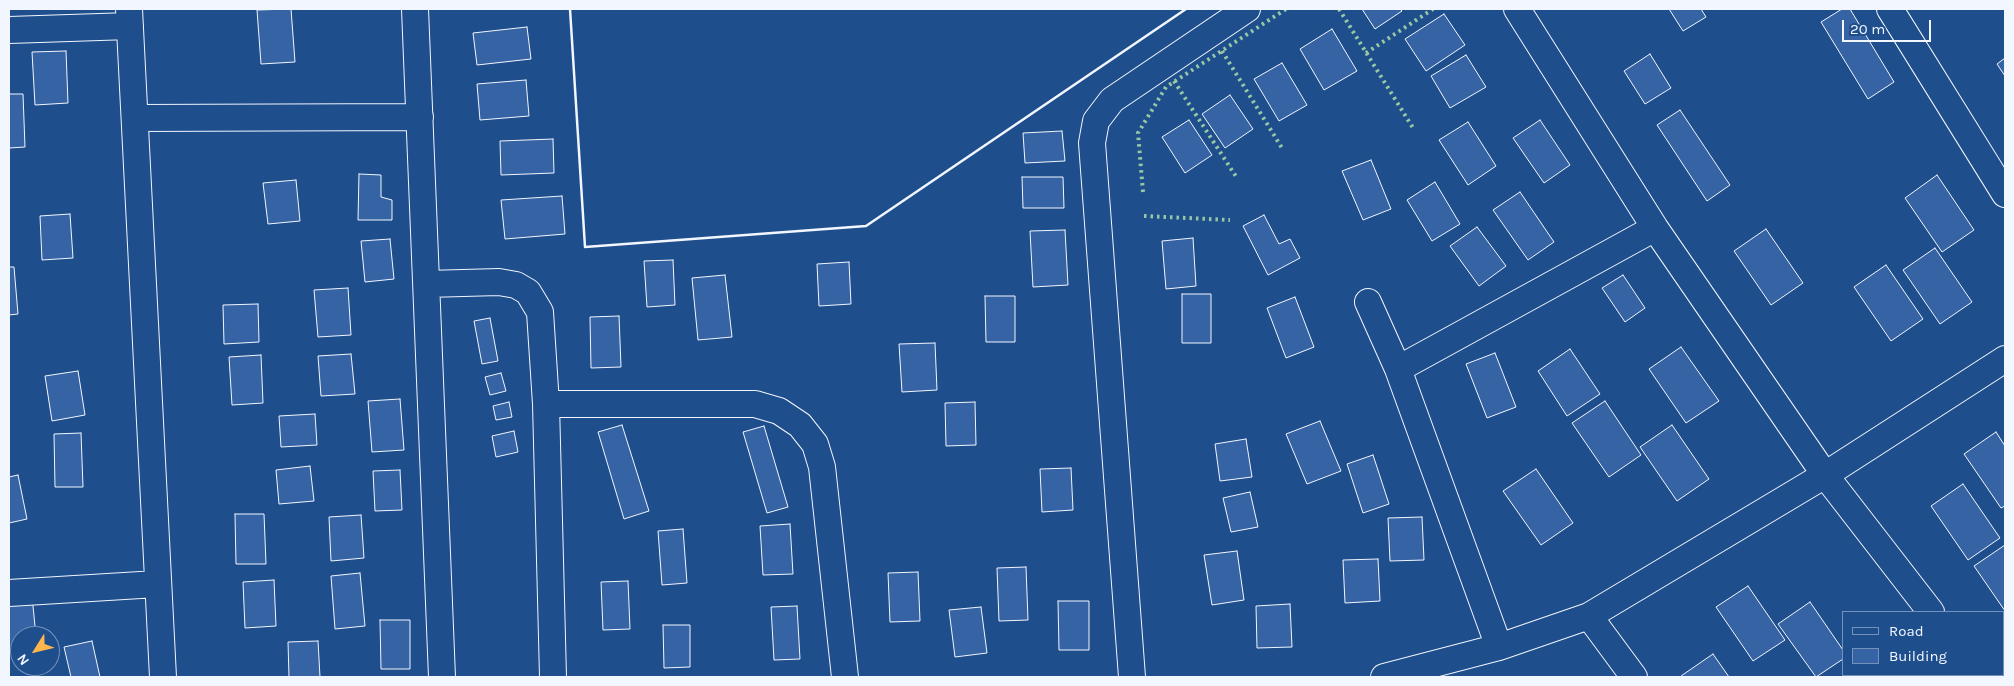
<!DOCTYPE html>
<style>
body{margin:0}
#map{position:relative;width:2014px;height:686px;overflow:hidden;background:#1f4e8c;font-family:Karla,sans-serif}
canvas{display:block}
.frame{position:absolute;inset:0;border:10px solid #f2f6ff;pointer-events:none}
.legend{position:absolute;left:1842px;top:611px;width:162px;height:65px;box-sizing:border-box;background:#1f4e8c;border:1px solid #7391ba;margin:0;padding:6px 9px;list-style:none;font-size:15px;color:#f2f6ff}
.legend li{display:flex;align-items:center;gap:10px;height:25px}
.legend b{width:25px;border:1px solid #7391ba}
.north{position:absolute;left:10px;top:626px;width:50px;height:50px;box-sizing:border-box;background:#1f4e8c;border:1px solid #7391ba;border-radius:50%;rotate:234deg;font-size:14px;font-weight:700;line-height:20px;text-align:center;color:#f2f6ff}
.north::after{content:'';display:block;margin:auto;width:18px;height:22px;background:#ffb74d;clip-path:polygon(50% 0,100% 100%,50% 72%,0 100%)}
.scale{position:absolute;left:1842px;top:20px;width:89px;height:22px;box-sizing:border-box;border:2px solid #f2f6ff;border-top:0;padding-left:6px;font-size:15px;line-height:18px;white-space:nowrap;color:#f2f6ff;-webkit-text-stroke:4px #1f4e8c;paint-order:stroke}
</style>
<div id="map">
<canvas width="2014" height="686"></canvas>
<div class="frame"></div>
<ul class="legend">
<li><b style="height:6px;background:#1f4e8c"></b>Road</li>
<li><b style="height:14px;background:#3563a3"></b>Building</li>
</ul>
<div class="north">N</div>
<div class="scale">20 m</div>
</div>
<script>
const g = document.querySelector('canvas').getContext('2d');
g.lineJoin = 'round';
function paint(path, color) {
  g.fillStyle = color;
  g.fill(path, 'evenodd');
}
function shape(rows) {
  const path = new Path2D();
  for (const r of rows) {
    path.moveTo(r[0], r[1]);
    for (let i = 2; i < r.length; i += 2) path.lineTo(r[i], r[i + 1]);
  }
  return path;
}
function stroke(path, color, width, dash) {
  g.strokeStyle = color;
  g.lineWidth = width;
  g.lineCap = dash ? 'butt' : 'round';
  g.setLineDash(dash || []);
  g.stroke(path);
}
const building = shape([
 [291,9,295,62,261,64,257,10,291,9],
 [1362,9,1400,9,1402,11,1375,29,1362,9],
 [1669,9,1701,9,1706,17,1683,31,1669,9],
 [1842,9,1850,9,1894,82,1868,99,1821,22,1842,9],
 [1444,14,1465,45,1426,71,1405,39,1444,14],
 [527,27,531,59,477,65,473,33,527,27],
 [1332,29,1357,71,1324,90,1300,49,1332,29],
 [66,51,68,103,35,105,32,52,66,51],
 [1650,54,1671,88,1645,104,1624,71,1650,54],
 [1466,55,1486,87,1450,108,1431,76,1466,55],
 [2005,58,2005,76,1997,64,2005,58],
 [1282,63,1307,105,1279,121,1254,79,1282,63],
 [526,80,529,116,480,120,477,84,526,80],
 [9,94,23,94,25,147,9,148,9,94],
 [1230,95,1253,129,1225,148,1202,114,1230,95],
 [1680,110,1730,185,1707,201,1657,125,1680,110],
 [1189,120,1212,155,1185,173,1162,137,1189,120],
 [1540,120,1570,165,1544,183,1513,138,1540,120],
 [1468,122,1496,166,1468,185,1439,140,1468,122],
 [1062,131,1065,161,1025,163,1023,133,1062,131],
 [553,139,554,173,501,175,500,141,553,139],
 [1371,160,1391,209,1363,220,1342,171,1371,160],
 [359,174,381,175,381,197,392,200,392,220,358,220,359,174],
 [1937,175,1974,230,1942,252,1905,198,1937,175],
 [1022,177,1063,177,1064,208,1023,208,1022,177],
 [296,180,300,221,268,224,263,183,296,180],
 [1435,182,1460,224,1432,241,1407,200,1435,182],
 [1520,192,1554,242,1528,260,1493,210,1520,192],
 [562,196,565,234,505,239,501,200,562,196],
 [70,214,73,258,42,260,40,216,70,214],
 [1264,215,1279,244,1290,239,1300,258,1268,275,1243,226,1264,215],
 [1477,227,1506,266,1479,286,1450,246,1477,227],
 [1766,229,1803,283,1771,305,1734,251,1766,229],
 [1065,230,1068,285,1033,287,1030,231,1065,230],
 [1193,238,1196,286,1166,289,1162,241,1193,238],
 [390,239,394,279,365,282,361,241,390,239],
 [1935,248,1972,302,1940,324,1903,270,1935,248],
 [673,260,675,305,647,307,644,261,673,260],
 [849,262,851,304,819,306,817,264,849,262],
 [1886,265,1923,319,1891,341,1854,287,1886,265],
 [9,267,14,267,18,314,9,315,9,267],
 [725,275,732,337,698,340,692,278,725,275],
 [1623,275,1645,308,1625,322,1602,288,1623,275],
 [348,288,351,335,318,337,314,290,348,288],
 [1182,294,1211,294,1211,343,1182,343,1182,294],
 [985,296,1015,296,1015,342,986,342,985,296],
 [1295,297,1314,347,1286,358,1267,308,1295,297],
 [258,304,259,342,224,344,223,305,258,304],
 [619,316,621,367,591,368,590,317,619,316],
 [490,318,498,361,482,364,474,321,490,318],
 [935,343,937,390,902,392,899,344,935,343],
 [1681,347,1719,401,1686,423,1649,369,1681,347],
 [1570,349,1600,394,1567,416,1538,371,1570,349],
 [1495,353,1516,407,1487,418,1466,364,1495,353],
 [351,354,355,394,321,396,318,356,351,354],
 [261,355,263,403,232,405,229,357,261,355],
 [78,371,85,415,52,421,45,376,78,371],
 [501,373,506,391,490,395,485,377,501,373],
 [400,399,404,450,372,452,368,401,400,399],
 [1605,401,1641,455,1609,477,1572,423,1605,401],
 [509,402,512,417,496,420,493,406,509,402],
 [975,402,976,445,946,446,945,403,975,402],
 [315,414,317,445,281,447,279,416,315,414],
 [1320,421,1341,471,1307,484,1286,434,1320,421],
 [622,425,649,511,624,519,598,432,622,425],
 [1672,425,1709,479,1677,501,1640,447,1672,425],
 [764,426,788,507,767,513,743,432,764,426],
 [514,431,518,452,496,457,492,436,514,431],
 [1996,432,2005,446,2005,506,2001,508,1964,454,1996,432],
 [81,433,83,487,55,487,54,434,81,433],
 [1246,439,1252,477,1220,481,1215,444,1246,439],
 [1373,455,1389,504,1363,513,1347,464,1373,455],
 [310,466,314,501,279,504,276,470,310,466],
 [1071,468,1073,510,1042,512,1040,469,1071,468],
 [1536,469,1573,523,1541,545,1503,491,1536,469],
 [400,470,402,510,375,511,373,471,400,470],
 [18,475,27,519,9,523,9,477,18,475],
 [1963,484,2000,538,1968,560,1931,506,1963,484],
 [1250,492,1258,527,1231,532,1223,498,1250,492],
 [235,514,264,514,266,564,236,564,235,514],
 [361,515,364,558,331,561,329,517,361,515],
 [1422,517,1424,560,1390,561,1388,518,1422,517],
 [790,524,793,574,763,575,760,526,790,524],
 [683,529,687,583,662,585,658,531,683,529],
 [2005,545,2005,611,1974,566,2005,545],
 [1237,551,1244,600,1212,605,1204,555,1237,551],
 [1378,559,1380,601,1345,603,1343,560,1378,559],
 [1026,567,1028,620,999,621,997,568,1026,567],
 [918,572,920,621,890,622,888,573,918,572],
 [360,573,365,626,335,629,331,576,360,573],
 [274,580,276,626,245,628,243,582,274,580],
 [628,581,630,629,603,630,601,582,628,581],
 [1748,586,1785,640,1753,661,1716,607,1748,586],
 [32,596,36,636,20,636,20,650,9,651,9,598,32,596],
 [1058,601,1089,601,1089,650,1059,650,1058,601],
 [1810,602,1843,650,1843,659,1816,677,1778,624,1810,602],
 [1290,604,1292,647,1257,648,1256,606,1290,604],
 [797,606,800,659,774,660,771,607,797,606],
 [981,607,987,653,955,657,949,610,981,607],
 [380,620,410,620,410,669,381,669,380,620],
 [663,625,690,625,690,667,664,668,663,625],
 [92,641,100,677,71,677,64,647,92,641],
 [318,641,320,677,289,677,288,642,318,641],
 [1713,654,1729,677,1682,677,1681,676,1713,654],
 [1892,675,1939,675,1941,677,1894,677,1892,675]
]);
paint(building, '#3563a3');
stroke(building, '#f2f6ff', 1);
const minor = shape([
 [129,9,163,677],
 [415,9,442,677],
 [1517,9,1655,228,1825,475,1931,612],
 [1890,9,2005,194],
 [9,30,130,26],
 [136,118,420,117],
 [427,284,499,282,516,285,528,292,540,312,546,404,553,677],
 [1368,302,1398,369,1499,647],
 [1398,369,1655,228],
 [546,404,755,404,779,411,800,425,815,444,822,467,845,677],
 [9,593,157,584],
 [1589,616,1634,677],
 [1979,675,1981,677],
 [1132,677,1092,143,1096,121,1112,100,1247,9],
 [1384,677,1499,647,1589,616,1825,475,2005,359]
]);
stroke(minor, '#f2f6ff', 28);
stroke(minor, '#1f4e8c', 26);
stroke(shape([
 [1339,9,1413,128],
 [1222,51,1282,148],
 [1366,53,1433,9],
 [1174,81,1237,178],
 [1143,192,1138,133,1166,87,1286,9],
 [1144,216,1230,220]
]), '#97c8a6', 4, [2.5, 4]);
stroke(shape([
 [570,9,585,247,866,226,1186,9]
]), '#f2f6ff', 2.5);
</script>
